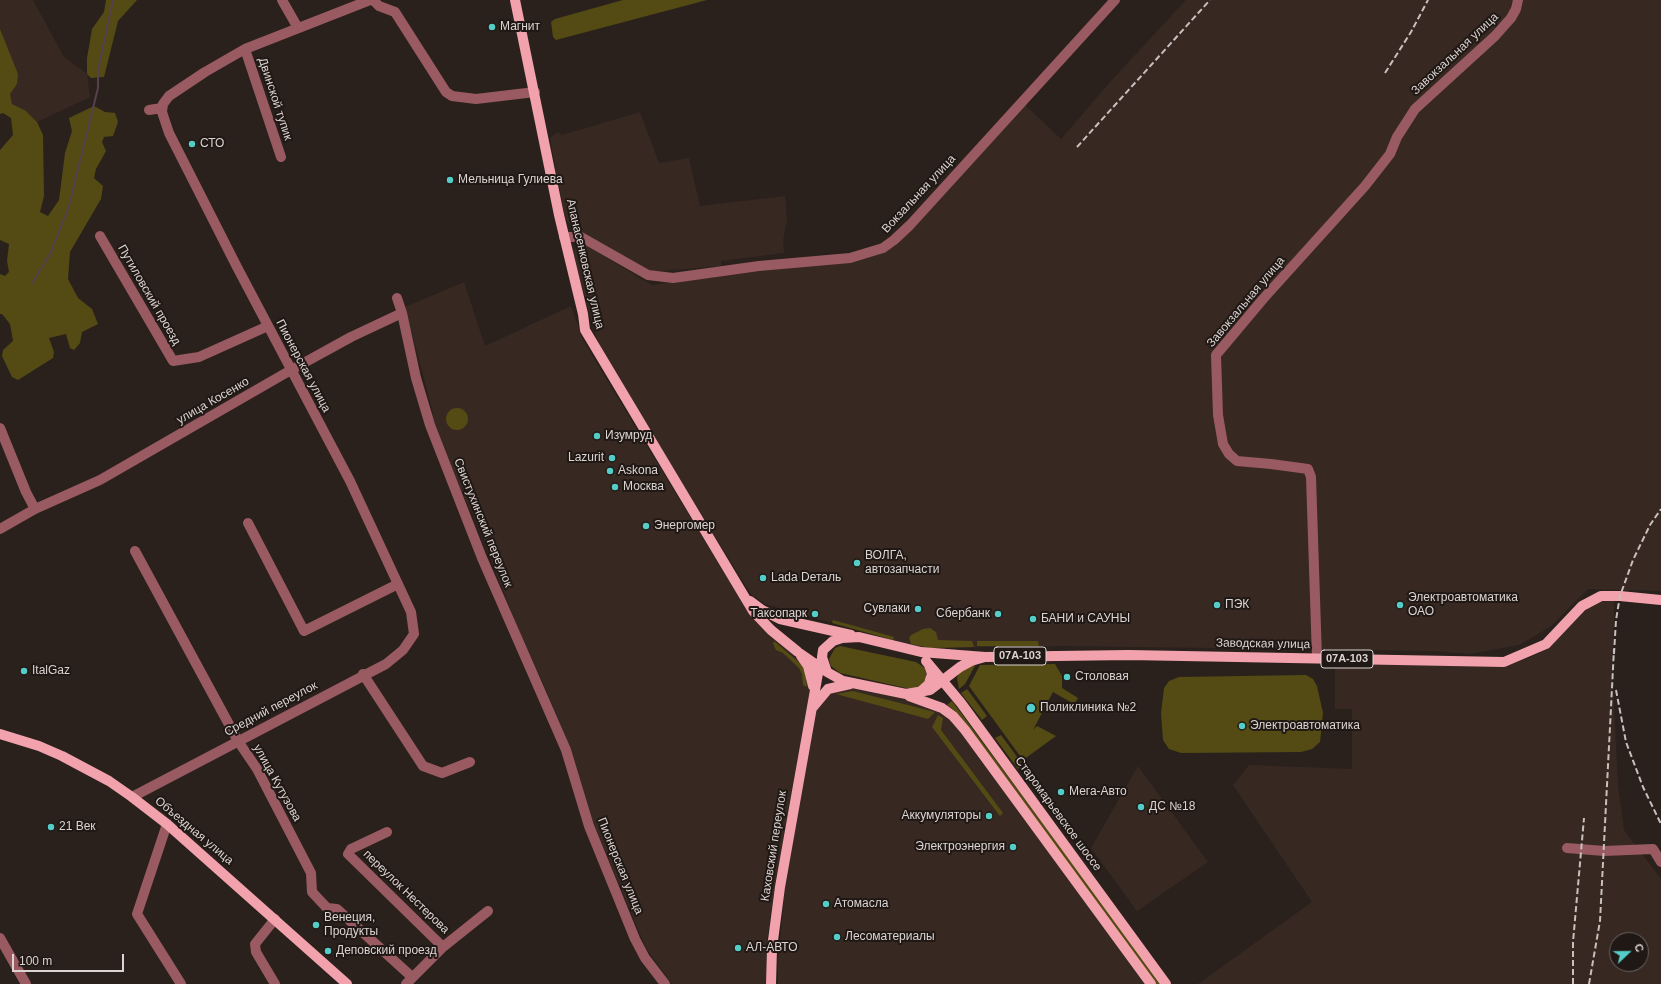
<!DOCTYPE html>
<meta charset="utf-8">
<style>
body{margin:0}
#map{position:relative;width:1661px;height:984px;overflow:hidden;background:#2a211d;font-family:Arial,sans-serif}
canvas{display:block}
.north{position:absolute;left:1609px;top:932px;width:40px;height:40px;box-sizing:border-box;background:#201814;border:1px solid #6b6360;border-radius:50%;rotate:68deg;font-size:11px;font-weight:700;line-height:16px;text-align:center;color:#dbd4d2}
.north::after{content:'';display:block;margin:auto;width:14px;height:18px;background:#54cdc8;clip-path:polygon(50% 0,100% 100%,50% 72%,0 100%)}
.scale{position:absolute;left:12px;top:954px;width:112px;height:18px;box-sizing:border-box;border:2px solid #dbd4d2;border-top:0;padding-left:5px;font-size:12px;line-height:14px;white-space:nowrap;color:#dbd4d2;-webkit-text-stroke:3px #201814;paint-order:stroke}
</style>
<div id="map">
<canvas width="1661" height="984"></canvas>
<div class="north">С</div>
<div class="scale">100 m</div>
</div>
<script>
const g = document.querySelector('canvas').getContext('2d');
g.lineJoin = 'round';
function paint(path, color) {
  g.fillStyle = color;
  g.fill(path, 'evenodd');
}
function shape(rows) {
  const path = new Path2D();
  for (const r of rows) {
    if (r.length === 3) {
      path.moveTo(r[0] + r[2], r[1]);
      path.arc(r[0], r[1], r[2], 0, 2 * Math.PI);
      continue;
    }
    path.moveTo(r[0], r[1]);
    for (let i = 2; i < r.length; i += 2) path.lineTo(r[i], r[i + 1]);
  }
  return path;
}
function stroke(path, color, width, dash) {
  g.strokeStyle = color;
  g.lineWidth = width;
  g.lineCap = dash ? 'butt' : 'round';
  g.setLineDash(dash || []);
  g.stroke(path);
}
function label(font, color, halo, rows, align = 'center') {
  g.font = font + ' Arial,sans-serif';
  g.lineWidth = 4;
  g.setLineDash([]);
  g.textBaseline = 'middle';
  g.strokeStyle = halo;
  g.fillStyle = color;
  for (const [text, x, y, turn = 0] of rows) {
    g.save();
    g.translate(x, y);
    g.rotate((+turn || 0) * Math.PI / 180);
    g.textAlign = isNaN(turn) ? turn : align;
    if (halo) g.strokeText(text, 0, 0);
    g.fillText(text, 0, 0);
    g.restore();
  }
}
paint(shape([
 [0,0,33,0,64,57,87,74,90,97,37,122,26,111,12,104,10,94,17,84,0,29],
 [1186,0,1661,0,1661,591,1588,589,1550,627,1519,645,1470,654,1434,651,1063,646,922,648,765,604,751,594,601,354,572,251,583,244,652,285,865,258,878,255,895,245,1024,104,1061,139,1111,81],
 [640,112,659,163,689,158,700,206,785,196,787,219,783,241,784,253,721,261,721,266,648,272,573,227,565,219,550,138,558,132,562,135],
 [464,282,485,346,571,306,583,340,593,357,749,614,802,664,810,689,776,879,766,947,766,984,672,984,646,948,593,822,576,765,565,735,543,683,523,642,478,525,458,484,431,417,433,413,430,401,405,307],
 [1602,600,1614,600,1613,684,1618,785,1624,830,1661,879,1661,984,1198,984,1312,902,1233,785,1249,765,1352,769,1352,709,1335,709,1335,663,1505,667,1538,654,1551,645,1584,610],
 [1617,940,1641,940,1641,964,1617,964],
 [855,687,899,697,940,711,949,717,1147,984,778,984,778,962,786,879,814,713,830,692],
 [1138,766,1208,862,1137,911,1091,848]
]), '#372822');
paint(shape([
 [106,0,137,0,118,21,104,77,91,78,87,74,87,58,92,29,104,12],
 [623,0,707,0,556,40,553,37,551,22,555,19],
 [0,29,18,74,17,84,10,94,12,104,26,111,37,122,43,135,44,196,40,212,48,216,59,200,65,153,72,131,69,118,94,106,105,112,115,113,118,122,113,136,104,137,102,142,106,151,96,169,94,178,103,186,101,199,70,252,68,279,78,298,92,309,98,324,82,332,80,343,74,350,70,348,66,334,49,338,54,352,53,358,18,380,12,377,2,356,3,350,13,341,10,324,2,314,0,314,0,274,5,276,9,272,7,261,9,244,0,240,0,150,13,135,11,118,3,113,0,114],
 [457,419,11],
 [833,620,894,637,893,640,832,623],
 [930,628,936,632,938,640,972,641,974,647,930,648,911,644,909,638,911,635,923,629],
 [774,641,801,664,805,670,807,687,803,685,802,674,799,668,783,653,776,650,773,644],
 [977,641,1038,641,1039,646,977,646],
 [840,646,916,662,925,668,927,679,922,687,910,689,840,673,831,666,829,659,835,648],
 [976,664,965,684,959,689,957,678,960,671],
 [1055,664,1062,676,1062,688,1078,698,1074,704,1053,692,1033,730,1037,726,1056,736,1023,760,969,686,980,665],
 [1306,675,1313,679,1317,686,1323,713,1320,742,1312,749,1301,752,1181,753,1169,749,1163,740,1161,713,1164,688,1169,681,1179,677],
 [967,689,987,716,982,720,961,693],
 [853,691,935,712,928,719,836,694],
 [952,701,1138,952,1162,984,1155,984,955,711,947,705],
 [938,715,943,718,941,730,1003,813,1000,816,932,727],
 [1001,735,1023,765,1018,769,995,738]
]), '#534b13');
stroke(shape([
 [32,283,50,254,68,209,98,88,98,70,113,0]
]), '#57404d', 2);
stroke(shape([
 [282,0,298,28],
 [373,0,379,6,395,12,446,92,452,96,476,99,535,92],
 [245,49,281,157],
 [149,110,162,108],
 [100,236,173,361,199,357,268,326],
 [564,237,581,237,648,275,673,278,759,266,850,258,883,248,894,240,910,225,1115,0],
 [397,298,402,313,416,378,430,425,482,558,566,750,589,826,635,939,645,958,665,984],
 [0,428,26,492,35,509],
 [248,523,304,631,398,584],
 [0,529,35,509,100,480,291,370,351,337,402,313],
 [135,551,238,741,257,769,311,873,312,892,327,908,337,909,412,977],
 [1317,658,1311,477,1308,469,1271,464,1237,461,1229,454,1223,444,1218,415,1216,355,1263,299,1365,186,1390,154,1397,137,1415,109,1495,36,1511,18,1516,9,1518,0],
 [363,674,423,766,442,773,470,762],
 [132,797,386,664,403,650,414,634,411,612,350,481,237,267,169,133,162,112,163,104,169,96,205,72,245,49,370,0],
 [167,824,137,914,181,984],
 [387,832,351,849,348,854,443,947],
 [1567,848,1604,851,1653,849,1661,862],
 [0,938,26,984],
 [275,984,256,952,255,944,275,919],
 [406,984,443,947,488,911]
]), '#995a62', 10);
stroke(shape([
 [515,0,559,215,583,314,585,330,753,611,771,630,798,652,827,672],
 [750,601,762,610,780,619,851,635],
 [801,656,808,666,813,686],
 [985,657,971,661,960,667,930,690,906,694,843,681,827,672,822,657,823,650,833,641,842,638,859,637,921,652,985,657,1129,655,1504,662,1546,644,1582,606,1601,596,1620,596,1661,600],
 [926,661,961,703,1166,984],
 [920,692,929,684,930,680,932,674,929,665],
 [909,696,942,708,953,716,965,730,1151,984],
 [813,707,828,689,850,684],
 [0,734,39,746,62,756,109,781,132,797,167,824,347,984],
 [771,984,772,948,780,887,820,662]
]), '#f2a2ac', 10);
stroke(shape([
 [1385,73,1411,32,1428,0],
 [1077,147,1210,0],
 [1614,654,1616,620,1620,596,1633,560,1650,525,1661,509],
 [1616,690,1626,742,1643,787,1661,824],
 [1573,984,1573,942,1584,818],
 [1589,984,1600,921,1614,649]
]), '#c7c0be', 2, [6, 3]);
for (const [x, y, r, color] of [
 [492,27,4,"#54cdc8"],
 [192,144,4,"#54cdc8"],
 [450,180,4,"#54cdc8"],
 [597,436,4,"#54cdc8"],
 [612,458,4,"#54cdc8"],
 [610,471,4,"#54cdc8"],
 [615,487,4,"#54cdc8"],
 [646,526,4,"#54cdc8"],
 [857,563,4,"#54cdc8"],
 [763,578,4,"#54cdc8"],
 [1217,605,4,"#54cdc8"],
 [1400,605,4,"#54cdc8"],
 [918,609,4,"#54cdc8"],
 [815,614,4,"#54cdc8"],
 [998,614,4,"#54cdc8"],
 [1033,619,4,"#54cdc8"],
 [24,671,4,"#54cdc8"],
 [1067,677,4,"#54cdc8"],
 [1031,708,5,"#54cdc8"],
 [1242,726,4,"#54cdc8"],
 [1061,792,4,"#54cdc8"],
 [1141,807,4,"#54cdc8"],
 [989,816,4,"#54cdc8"],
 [51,827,4,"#54cdc8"],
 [1013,847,4,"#54cdc8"],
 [826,904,4,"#54cdc8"],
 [316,925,4,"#54cdc8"],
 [837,937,4,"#54cdc8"],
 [738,948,4,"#54cdc8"],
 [328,951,4,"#54cdc8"]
]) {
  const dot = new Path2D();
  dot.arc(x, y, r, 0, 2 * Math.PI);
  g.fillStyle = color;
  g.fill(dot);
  stroke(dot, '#201814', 1.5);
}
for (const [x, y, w] of [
 [1020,656,52],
 [1347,659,52]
]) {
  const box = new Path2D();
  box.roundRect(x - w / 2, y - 9, w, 18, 3);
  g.fillStyle = '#201814';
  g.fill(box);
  stroke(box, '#dbd4d2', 1);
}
label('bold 11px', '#dbd4d2', null, [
 ["07А-103",1020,656],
 ["07А-103",1347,659]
]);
label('12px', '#dbd4d2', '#201814', [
 ["Магнит",500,27],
 ["СТО",200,144],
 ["Мельница Гулиева",458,180],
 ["Изумруд",605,436],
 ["Lazurit",604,458,"right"],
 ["Askona",618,471],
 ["Москва",623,487],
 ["Энергомер",654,526],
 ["ВОЛГА,",865,556],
 ["автозапчасти",865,570],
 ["Lada Dеталь",771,578],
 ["Электроавтоматика",1408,598],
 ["ОАО",1408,612],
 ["ПЭК",1225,605],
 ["Сувлаки",910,609,"right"],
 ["Таксопарк",807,614,"right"],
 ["Сбербанк",990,614,"right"],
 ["БАНИ и САУНЫ",1041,619],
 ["ItalGaz",32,671],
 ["Столовая",1075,677],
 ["Поликлиника №2",1040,708],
 ["Электроавтоматика",1250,726],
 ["Мега-Авто",1069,792],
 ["ДС №18",1149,807],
 ["Аккумуляторы",981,816,"right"],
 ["21 Век",59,827],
 ["Электроэнергия",1005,847,"right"],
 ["Атомасла",834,904],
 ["Венеция,",324,918],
 ["Продукты",324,932],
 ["Лесоматериалы",845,937],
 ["АЛ-АВТО",746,948],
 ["Деповский проезд",336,951]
], 'left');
label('12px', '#dbd4d2', '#201814', [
 ["Завокзальная улица",1455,54,-43],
 ["Двинской тупик",275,99,72],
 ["Вокзальная улица",919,194,-47],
 ["Апанасенковская улица",585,264,77],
 ["Путиловский проезд",149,295,60],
 ["Завокзальная улица",1246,302,-50],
 ["Пионерская улица",303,366,62],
 ["улица Косенко",213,401,-30],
 ["Свистухинский переулок",483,523,68],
 ["Заводская улица",1263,644,1],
 ["Средний переулок",271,709,-28],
 ["улица Кутузова",277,783,61],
 ["Старомарьевское шоссе",1058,814,54],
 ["Объездная улица",194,831,40],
 ["Каховский переулок",774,846,-81],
 ["Пионерская улица",620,866,68],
 ["переулок Нестерова",406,892,44]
]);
</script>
